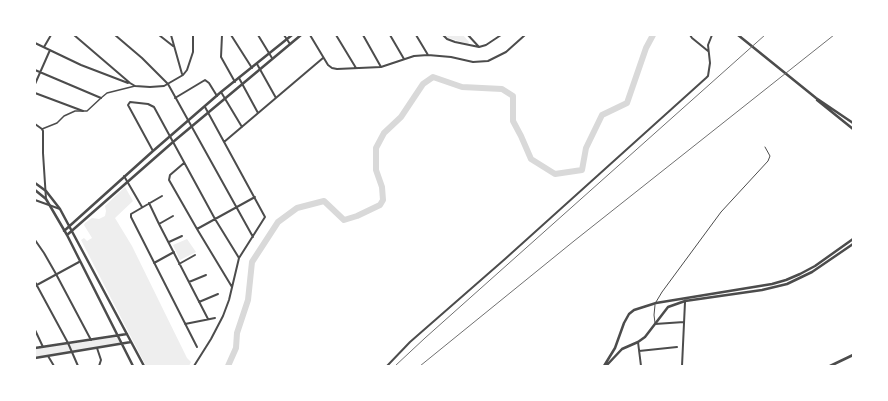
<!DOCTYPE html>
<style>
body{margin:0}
#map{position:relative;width:888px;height:401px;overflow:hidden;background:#fff;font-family:"Roboto Condensed",sans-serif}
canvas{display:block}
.frame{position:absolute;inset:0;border:36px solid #fff;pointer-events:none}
</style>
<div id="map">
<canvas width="888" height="401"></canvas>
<div class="frame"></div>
</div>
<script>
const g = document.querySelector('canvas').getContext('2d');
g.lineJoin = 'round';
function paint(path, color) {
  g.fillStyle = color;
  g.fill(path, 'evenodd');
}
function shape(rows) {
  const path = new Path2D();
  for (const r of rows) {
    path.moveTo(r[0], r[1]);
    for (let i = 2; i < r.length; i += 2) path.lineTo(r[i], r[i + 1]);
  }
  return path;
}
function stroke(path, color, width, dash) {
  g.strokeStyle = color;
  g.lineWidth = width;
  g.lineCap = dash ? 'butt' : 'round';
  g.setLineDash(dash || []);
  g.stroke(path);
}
paint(shape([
 [444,35,463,35,469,42,468,44,446,37],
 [125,187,133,201,115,218,132,246,187,358,191,362,189,366,146,366,81,240,84,238,87,241,92,238,84,225,85,223,92,218,99,219,105,216,106,211,105,206],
 [187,239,196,252,180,260,173,245],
 [117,337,121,343,35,358,35,348]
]), '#eee');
stroke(shape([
 [228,366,236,348,237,333,248,300,252,262,278,222,297,208,324,201,344,220,357,216,380,205,383,200,382,187,376,170,376,148,384,133,401,117,423,84,433,77,462,87,502,89,513,96,513,121,521,136,531,159,555,174,582,170,586,148,602,115,627,103,646,48,653,35]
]), '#d9d9d9', 6);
stroke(shape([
 [656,302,662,292,721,212,768,161,770,156,765,147],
 [655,323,654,315,655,305]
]), '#4c4c4c', 1);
stroke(shape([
 [42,129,57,123,64,116,75,111,87,111,101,98,107,93,135,86]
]), '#4c4c4c', 1.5);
stroke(shape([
 [74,35,130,83,135,86,150,87,164,86,183,75,187,70,193,52,193,35],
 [115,35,142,58,168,84,253,237],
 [159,35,173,46],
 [171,35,182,74],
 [222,35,221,57,235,82],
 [231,35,252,68],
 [258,35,272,58],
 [284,35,290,44],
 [310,35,328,65,332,68,337,69,381,67,414,56,428,55,451,57,473,62,488,61,506,52,525,35],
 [336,35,356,68],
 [363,35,381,67],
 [390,35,404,59],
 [416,35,428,55],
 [443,35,447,39,455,42,479,47,486,45,501,35],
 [468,35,479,47],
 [690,35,692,38,708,51],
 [35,43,81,65,128,83],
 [44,47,51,35],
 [257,64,276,98],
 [35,70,101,98],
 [239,78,258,113],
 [35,84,50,50],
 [221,92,242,127],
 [35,93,83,111],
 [175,98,205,80,209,83,217,96],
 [35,124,42,129,43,131,43,153,46,199],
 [224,142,323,58],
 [153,151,128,105,130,102,148,104,154,107,215,219,239,258],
 [184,163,170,175,169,180,197,229,232,287],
 [124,176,142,207],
 [162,196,131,214,131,217,197,347],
 [35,200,60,209],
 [149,203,159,224,208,319],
 [159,224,173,216],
 [197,229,255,197],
 [35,240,44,253,56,274,91,340],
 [169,242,182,236],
 [154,263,174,252],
 [179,264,195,255],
 [35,282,68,343,78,366],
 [189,282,206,275],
 [35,286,79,262],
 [199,302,218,294],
 [185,324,215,318],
 [655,324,684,322],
 [35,330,43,347],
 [638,342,641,366],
 [97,348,101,360,99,366],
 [639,351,677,347],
 [48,356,54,366],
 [194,366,211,339,223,316,229,300,239,258,265,217,205,107],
 [387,366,410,342,505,259,706,78,708,76,710,63,708,45,712,35],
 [682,366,685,302]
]), '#4c4c4c', 2);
stroke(shape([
 [738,35,816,98,853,123],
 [817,100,853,129],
 [35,183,46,191,60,209,144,366],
 [35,190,46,199,67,235,133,366],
 [64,231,153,151,221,92,292,35],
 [67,235,173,142,301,35],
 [35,348,127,334],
 [35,358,131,342],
 [604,366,615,348,624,323,629,314,634,310,656,303,772,284,786,280,800,274,815,266,853,239],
 [606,366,622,349,638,342,645,337,668,307,685,301,762,290,787,284,812,272,853,244],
 [830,366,853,355]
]), '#4c4c4c', 2.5);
stroke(shape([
 [395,366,425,338,765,35],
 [420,366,574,241,834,35]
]), '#707070', 1);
</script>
